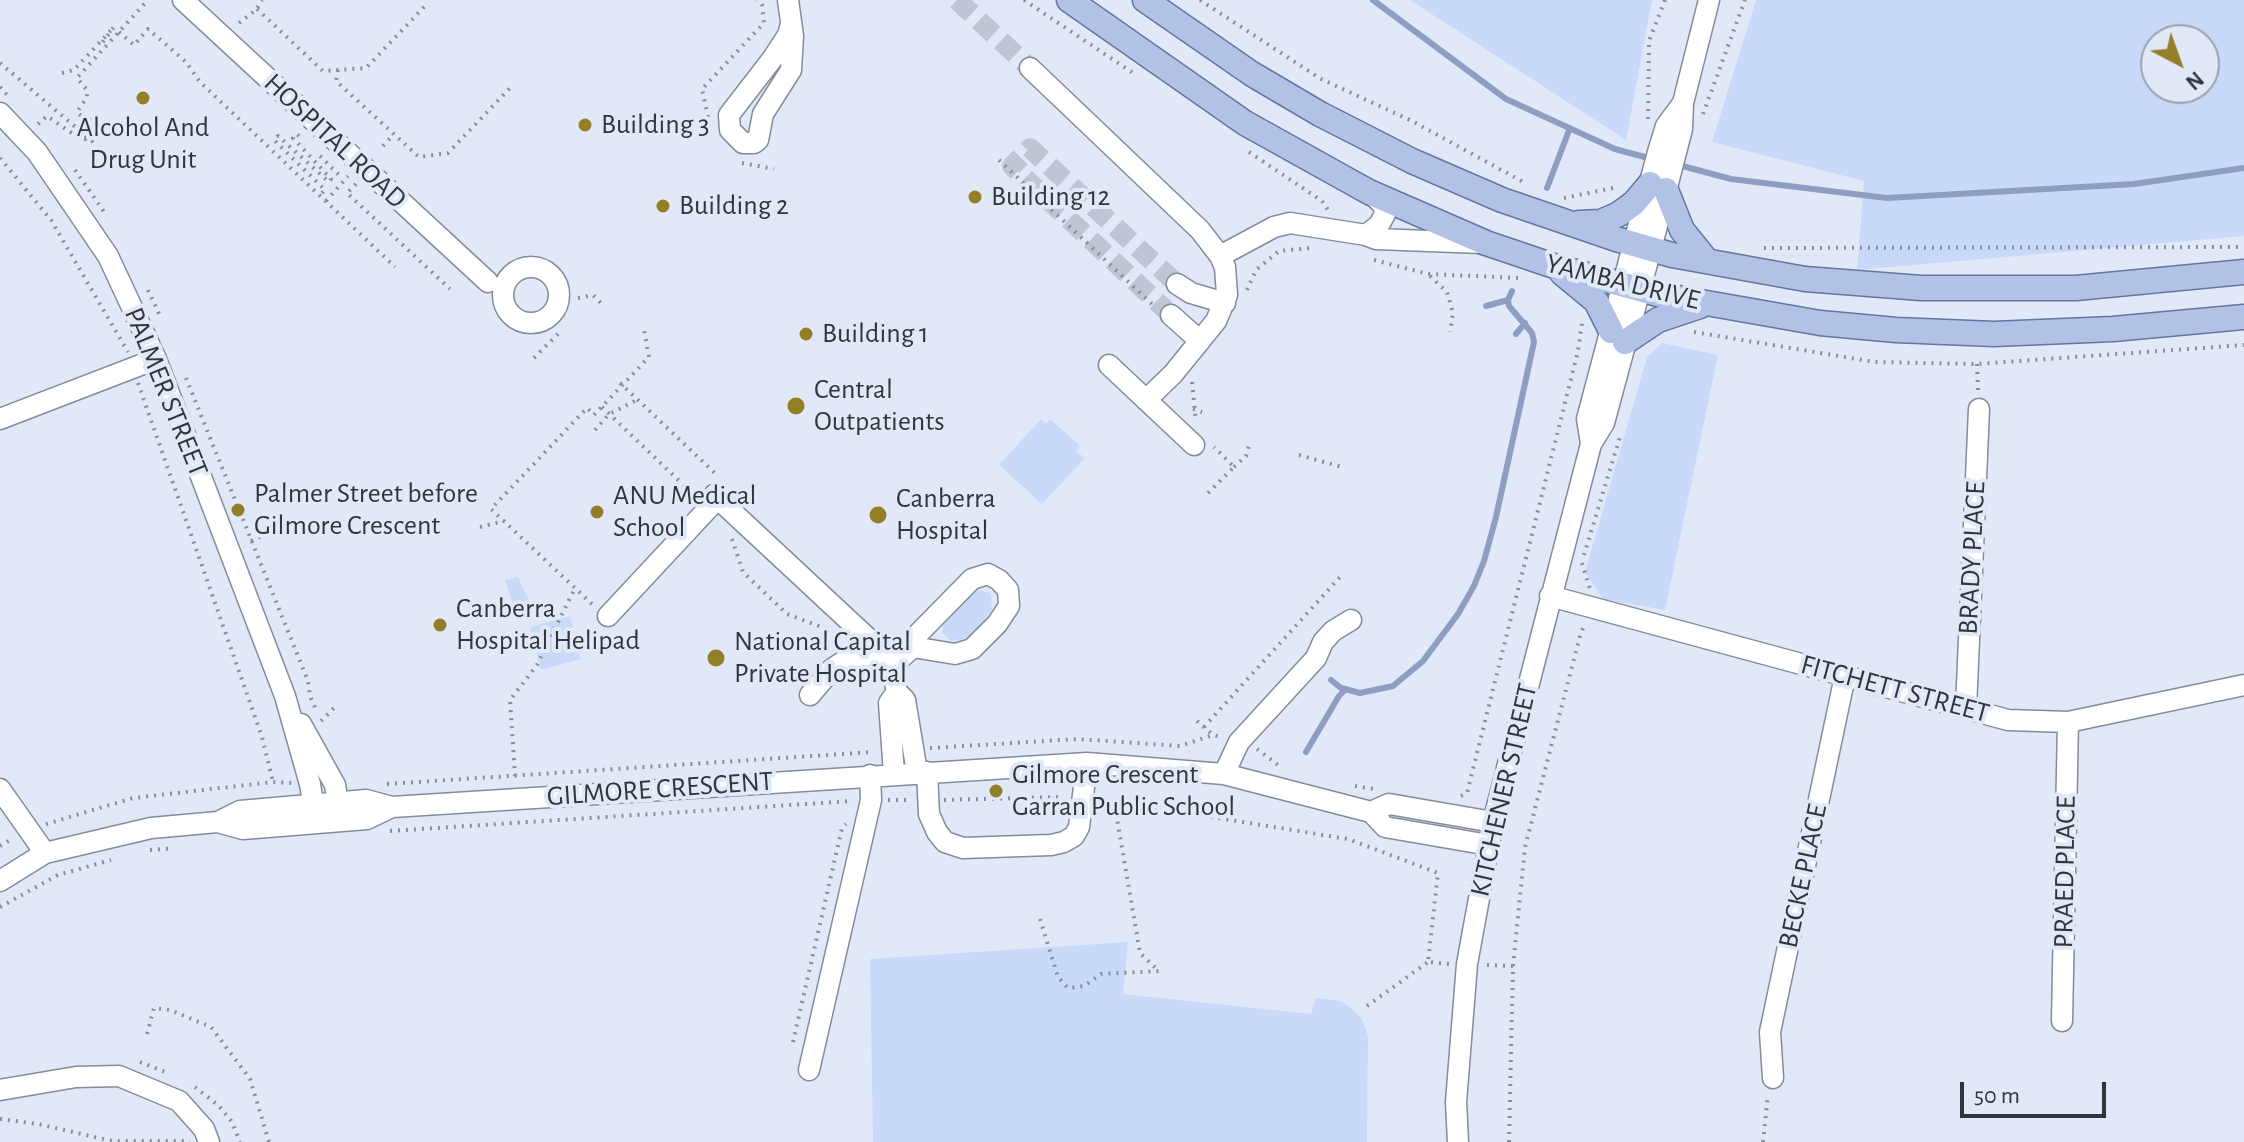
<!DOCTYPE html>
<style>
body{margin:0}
#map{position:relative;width:2244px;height:1142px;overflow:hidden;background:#e1e9f9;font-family:"Alegreya Sans",sans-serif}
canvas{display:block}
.north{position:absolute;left:2140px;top:24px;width:80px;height:80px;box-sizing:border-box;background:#e1e9f9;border:2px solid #9ba1ad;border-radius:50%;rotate:139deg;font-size:22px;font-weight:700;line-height:32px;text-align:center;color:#32353b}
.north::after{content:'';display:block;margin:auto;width:28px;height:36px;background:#927f26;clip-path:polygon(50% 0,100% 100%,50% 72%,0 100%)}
.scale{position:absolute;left:1960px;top:1082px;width:146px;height:36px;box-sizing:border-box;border:4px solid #32353b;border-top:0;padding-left:10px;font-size:24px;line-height:28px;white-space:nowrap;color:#32353b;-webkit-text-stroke:6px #e1e9f9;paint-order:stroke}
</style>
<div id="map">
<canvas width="2244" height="1142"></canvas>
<div class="north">N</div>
<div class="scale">50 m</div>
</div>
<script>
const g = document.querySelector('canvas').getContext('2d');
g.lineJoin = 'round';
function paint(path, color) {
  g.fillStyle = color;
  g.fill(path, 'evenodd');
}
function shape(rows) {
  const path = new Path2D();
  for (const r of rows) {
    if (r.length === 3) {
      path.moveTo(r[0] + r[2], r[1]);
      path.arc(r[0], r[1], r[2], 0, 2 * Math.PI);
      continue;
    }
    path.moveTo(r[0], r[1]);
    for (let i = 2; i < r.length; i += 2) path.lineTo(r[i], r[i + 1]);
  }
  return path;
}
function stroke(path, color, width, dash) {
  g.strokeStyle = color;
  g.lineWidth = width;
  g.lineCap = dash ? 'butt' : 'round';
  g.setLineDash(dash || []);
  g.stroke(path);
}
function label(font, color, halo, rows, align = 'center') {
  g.font = font + ' "Alegreya Sans",sans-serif';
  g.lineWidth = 8;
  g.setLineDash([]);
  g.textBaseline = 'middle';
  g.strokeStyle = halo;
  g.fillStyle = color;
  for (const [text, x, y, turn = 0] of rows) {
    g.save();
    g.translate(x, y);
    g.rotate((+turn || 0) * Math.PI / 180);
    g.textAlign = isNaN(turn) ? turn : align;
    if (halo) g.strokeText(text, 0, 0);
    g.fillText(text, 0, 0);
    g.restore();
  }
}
paint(shape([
 [1410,0,1652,0,1626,140],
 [1756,0,2244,0,2244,236,1857,270,1864,181,1712,142],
 [2156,40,2204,40,2204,88,2156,88],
 [1662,343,1718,355,1665,610,1603,599,1585,572,1647,357],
 [1041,419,1046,424,1050,419,1080,446,1076,451,1085,458,1042,504,999,465],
 [518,577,536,615,518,620,505,580],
 [976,590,991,593,992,609,975,633,967,638,951,641,942,632,943,622],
 [570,616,581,659,541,670,530,627],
 [1128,942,1123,994,1311,1014,1316,998,1341,1001,1351,1008,1362,1019,1368,1036,1367,1142,873,1142,870,959]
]), '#c8d9fa');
stroke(shape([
 [1373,0,1506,99,1615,149,1652,159],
 [1675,164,1731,179,1887,198,2134,184,2244,168],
 [1547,188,1570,128],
 [1486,306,1508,300],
 [1516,334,1525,323],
 [1331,680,1341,688,1360,693,1393,686,1423,661,1458,614,1474,586,1484,561,1496,517,1534,342,1532,333,1509,306,1508,300,1512,291],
 [1306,752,1339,696,1346,689]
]), '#8d9ec0', 6);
stroke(shape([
 [957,0,1030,68],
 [1171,315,1012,166,1030,148,1177,284]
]), '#bec5d3', 20, [20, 10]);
const minor = shape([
 [183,0,488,282],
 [788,0,793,36,791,70,763,114,758,140,754,143,743,143,730,130,729,115,773,58,788,35,791,24],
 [1030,68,1200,230,1220,256,1225,267,1227,295,1216,321,1173,374,1146,400],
 [0,113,37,152,108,256,156,359,285,696,310,784,316,823],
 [1366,235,1379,225,1385,214,1384,206,1371,193],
 [1220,256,1274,227,1290,223,1366,235,1376,239,1482,243],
 [531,295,28],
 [1177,284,1191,293,1225,303],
 [1171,315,1200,341],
 [1109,365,1194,445],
 [0,419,156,359],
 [1591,444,1587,419,1658,152,1666,126,1683,103],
 [714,495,873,643,891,664,897,692,905,700,917,772],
 [1550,596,2008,720,2068,722,2244,685],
 [608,616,718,498],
 [892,666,913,647,917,635,972,579,988,574,999,580,1008,590,1009,606,997,624,972,649,955,654,913,647],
 [810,695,832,669,844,661,882,652],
 [1966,708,1979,409],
 [301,724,335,785,340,815],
 [927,772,929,814,937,832,945,842,963,848,1051,845,1064,842,1074,836,1079,827,1087,763],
 [894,774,889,703,897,692],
 [1224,774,1239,742,1316,658,1323,642,1333,631,1351,620],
 [0,789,45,853],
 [1371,812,1389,804,1493,822],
 [218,822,243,829,367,819,392,807],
 [0,881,45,853,151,828,218,822,240,811,366,800,392,807,1087,763,1224,774,1371,812,1385,827,1489,845],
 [2062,1021,2068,722],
 [809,1070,871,800,870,775],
 [1773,1078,1770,1032,1845,676],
 [0,1090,76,1077,119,1076,179,1101,204,1129,209,1142],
 [1458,1142,1456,1102,1467,964,1493,822,1591,444,1604,423,1651,249,1682,129,1683,103,1709,0]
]);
const major = shape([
 [1069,0,1245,123,1369,192,1486,243,1554,266,1661,295,1820,323,1896,330,1994,334,2113,329,2244,317],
 [1145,0,1252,74,1320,114,1412,161,1502,200,1616,239,1672,255,1805,279,1921,288,2076,288,2244,272],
 [1666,190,1682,230,1707,261],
 [1579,223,1601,222,1619,214,1634,203,1650,184],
 [1562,273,1596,301,1611,331],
 [1625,342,1658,320,1700,306]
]);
stroke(minor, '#848b9a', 23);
stroke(major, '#6377a0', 27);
stroke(shape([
 [1024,0,1133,73],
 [1200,0,1321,79,1412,121,1527,184],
 [257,9,323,71,366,68,426,5],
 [239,23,256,10,262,0],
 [119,32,134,45,148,29,186,62,200,82,395,267],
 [338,70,336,81,419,157,448,153,512,86],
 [62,73,74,70,114,27,102,43,105,46],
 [0,87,8,96],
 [1703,114,1745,0],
 [708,117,702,89,764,23,762,5,757,0],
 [92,119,88,123,77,112,87,97,87,90,77,78,148,0],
 [1648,119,1649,41,1665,0],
 [38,124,47,116,70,132,85,139,96,132],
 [299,136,297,134,293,138,331,179,329,182,278,136,274,140,325,190,320,195],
 [383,146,394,134],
 [1249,152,1322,201,1328,210],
 [320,156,340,176,342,173],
 [0,158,51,220,128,352],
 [999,160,1156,308],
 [742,163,774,169],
 [75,170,107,216],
 [356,184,347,193,450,289],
 [1564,198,1618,187],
 [326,201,348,176],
 [1764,248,2244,247],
 [1374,260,1428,274,1520,278],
 [1430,276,1447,292,1453,313,1450,332],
 [148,290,161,318],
 [1247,290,1256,270,1279,251,1311,248],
 [578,298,593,295,602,304],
 [1694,332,1875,362,1977,364,2244,345],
 [534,358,560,332],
 [1977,364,1978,390],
 [186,378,308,681,310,696,317,712],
 [1192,382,1196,421],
 [138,383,262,737,273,782],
 [620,383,718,476],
 [602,407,695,496],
 [1193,409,1202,412],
 [595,430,609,414,637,400],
 [1299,455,1342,467],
 [1234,467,1246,456,1250,442],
 [1208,493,1234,467,1214,447],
 [480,527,504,521],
 [732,539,743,572,787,614,832,631],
 [251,541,269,533],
 [1584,555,1620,437],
 [1582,563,1590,589],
 [592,604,491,509,587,408,594,415,649,357,644,329],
 [321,721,337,705],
 [1197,721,1213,735],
 [1204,727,1340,577],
 [930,748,1078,739,1180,746,1213,735,1222,737],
 [1257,749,1282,768],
 [515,776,510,700,537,665,575,588],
 [387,784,873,752],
 [1355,786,1374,789],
 [1461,796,1467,793,1578,351,1582,323],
 [1100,799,1348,839,1438,873,1428,962,1449,964],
 [888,800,912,800],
 [944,800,1064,797],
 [46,824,133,798,273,782,292,783],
 [390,831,852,801],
 [0,846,12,839],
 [150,850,174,848],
 [0,907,58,875,111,860],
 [1040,919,1058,977,1068,988,1084,986,1101,974,1159,971,1140,953,1114,801],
 [1487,965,1513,966],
 [1367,1006,1428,962],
 [147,1034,154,1008,170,1010,211,1027,250,1079,269,1142],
 [793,1042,842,828,846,824],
 [140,1062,165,1072],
 [195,1087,219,1106,232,1122,240,1142],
 [0,1119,38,1124,112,1141,190,1141],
 [1509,1142,1513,966,1525,847,1581,632,1585,625],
 [1763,1142,1768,1095]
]), '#888d98', 4, [2, 6]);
stroke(minor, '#fff', 20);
stroke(major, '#b2c2e6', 24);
stroke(shape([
 [0,63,92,141,103,129]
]), '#888d98', 4, [2, 6]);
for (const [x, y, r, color] of [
 [143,98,8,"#927f26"],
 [585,125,8,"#927f26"],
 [975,197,8,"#927f26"],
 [663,206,8,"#927f26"],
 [806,334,8,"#927f26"],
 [796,406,10,"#927f26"],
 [238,510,8,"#927f26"],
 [597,512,8,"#927f26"],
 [878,515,10,"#927f26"],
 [440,625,8,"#927f26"],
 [716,658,10,"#927f26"],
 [996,791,8,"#927f26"]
]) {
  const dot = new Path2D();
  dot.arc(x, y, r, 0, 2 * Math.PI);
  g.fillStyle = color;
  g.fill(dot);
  stroke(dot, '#e1e9f9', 3);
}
label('28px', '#32353b', '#e1e9f9', [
 ["Building 3",601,125],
 ["Alcohol And",143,128,"center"],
 ["Drug Unit",143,160,"center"],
 ["Building 12",991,197],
 ["Building 2",679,206],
 ["Building 1",822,334],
 ["Central",814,390],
 ["Outpatients",814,422],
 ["Palmer Street before",254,494],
 ["Gilmore Crescent",254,526],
 ["ANU Medical",613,496],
 ["School",613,528],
 ["Canberra",896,499],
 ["Hospital",896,531],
 ["Canberra",456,609],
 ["Hospital Helipad",456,641],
 ["National Capital",734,642],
 ["Private Hospital",734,674],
 ["Gilmore Crescent",1012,775],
 ["Garran Public School",1012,807]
], 'left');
label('28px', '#32353b', '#e1e9f9', [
 ["HOSPITAL ROAD",335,141,43],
 ["YAMBA DRIVE",1623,282,14],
 ["PALMER STREET",166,392,68],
 ["BRADY PLACE",1972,558,-87],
 ["FITCHETT STREET",1895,689,15],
 ["GILMORE CRESCENT",660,789,-4],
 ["KITCHENER STREET",1504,790,-77],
 ["PRAED PLACE",2065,872,-89],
 ["BECKE PLACE",1803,876,-78]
]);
</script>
